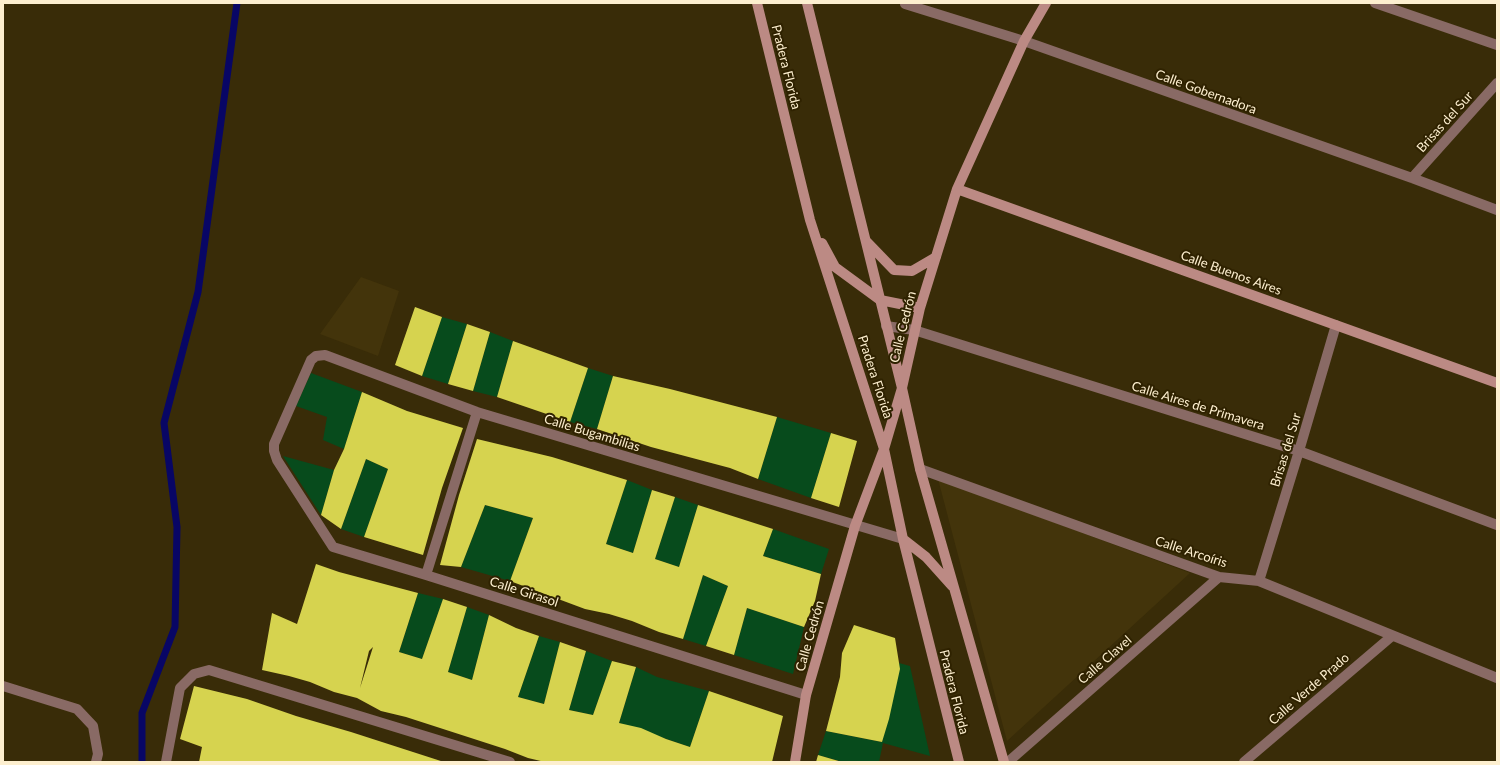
<!DOCTYPE html>
<meta charset="utf-8">
<style>
body{margin:0}
#map{position:relative;width:1500px;height:765px;overflow:hidden;background:#392c08;font-family:Lato,sans-serif}
canvas{display:block}
.frame{position:absolute;inset:0;border:4px solid #fdefcf;pointer-events:none}
</style>
<div id="map">
<canvas width="1500" height="765"></canvas>
<div class="frame"></div>
</div>
<script>
const g = document.querySelector('canvas').getContext('2d');
g.lineJoin = 'round';
function paint(path, color) {
  g.fillStyle = color;
  g.fill(path, 'evenodd');
}
function shape(rows) {
  const path = new Path2D();
  for (const r of rows) {
    path.moveTo(r[0], r[1]);
    for (let i = 2; i < r.length; i += 2) path.lineTo(r[i], r[i + 1]);
  }
  return path;
}
function stroke(path, color, width, dash) {
  g.strokeStyle = color;
  g.lineWidth = width;
  g.lineCap = dash ? 'butt' : 'round';
  g.setLineDash(dash || []);
  g.stroke(path);
}
function label(font, color, halo, rows, align = 'center') {
  g.font = font + ' Lato,sans-serif';
  g.lineWidth = 4;
  g.setLineDash([]);
  g.textBaseline = 'middle';
  g.strokeStyle = halo;
  g.fillStyle = color;
  for (const [text, x, y, turn = 0] of rows) {
    g.save();
    g.translate(x, y);
    g.rotate((+turn || 0) * Math.PI / 180);
    g.textAlign = isNaN(turn) ? turn : align;
    if (halo) g.strokeText(text, 0, 0);
    g.fillText(text, 0, 0);
    g.restore();
  }
}
paint(shape([
 [361,277,399,291,378,356,320,334],
 [938,479,1190,573,1007,741]
]), '#43340b');
paint(shape([
 [442,317,467,324,448,384,422,376],
 [490,332,513,341,497,397,473,391],
 [588,368,613,376,597,429,570,422],
 [311,373,362,392,344,449,323,440,327,417,296,406],
 [777,417,831,433,811,498,758,479],
 [283,456,334,470,321,515],
 [366,459,388,469,364,537,341,529],
 [627,480,652,490,633,553,606,544],
 [675,497,698,505,679,567,655,559],
 [485,505,533,518,510,581,461,567],
 [773,529,829,549,821,574,763,556],
 [703,575,728,586,706,646,683,639],
 [418,593,443,599,422,659,399,652],
 [467,607,489,615,472,680,448,672],
 [747,608,804,627,793,674,734,655],
 [539,636,560,642,544,704,518,697],
 [586,651,612,661,593,715,569,710],
 [899,663,910,666,930,756,883,743,879,762,843,762,818,755,826,731,882,742],
 [636,667,657,677,709,691,690,747,619,723]
]), '#074b1c');
stroke(shape([
 [142,762,142,713,175,627,177,527,164,423,198,292,237,3]
]), '#080665', 7);
paint(shape([
 [415,307,442,317,422,376,395,365],
 [467,324,490,332,473,391,448,384],
 [513,341,588,368,570,422,497,397],
 [613,376,670,389,777,417,758,479,730,468,651,447,597,429],
 [362,392,407,411,463,428,442,488,423,555,364,537,388,469,366,459,341,529,321,515,334,470,344,449],
 [831,433,857,441,839,507,811,498],
 [477,439,552,457,627,480,606,544,633,553,652,490,675,497,655,559,679,567,698,505,773,529,763,556,821,574,815,601,804,627,747,608,734,655,706,646,728,586,703,575,683,639,659,632,632,621,609,614,585,609,510,581,533,518,485,505,461,567,440,565,459,495],
 [316,564,339,572,418,593,399,652,422,659,443,599,467,607,448,672,472,680,489,615,516,628,539,636,518,697,544,704,560,642,586,651,569,710,593,715,612,661,636,667,619,723,641,728,666,739,690,747,709,691,783,716,772,762,545,762,528,758,505,749,406,717,381,711,357,698,334,692,310,682,289,676,262,670,272,613,297,624],
 [373,647,360,688,369,651],
 [854,625,895,638,900,669,889,719,882,742,826,731,840,677,842,653],
 [194,686,247,699,296,716,351,732,444,762,199,762,202,747,180,739],
 [818,755,842,762,816,762]
]), '#d6d34f');
stroke(shape([
 [1375,3,1497,45],
 [905,4,1024,41,1412,178,1497,210],
 [1412,178,1497,83],
 [886,326,914,330,1299,451,1497,525],
 [920,469,1219,577,1259,581,1497,678],
 [426,575,477,412],
 [1259,581,1299,451,1336,325],
 [3,686,77,709,93,726,98,754,96,762],
 [806,695,426,575,333,547,277,460,274,451,274,444,311,360,316,356,325,355,477,412,903,539],
 [166,762,180,688,194,674,209,670,510,762],
 [1008,762,1219,577],
 [1244,762,1392,636]
]), '#896a65', 10);
stroke(shape([
 [757,3,810,220,884,449,903,539,959,762],
 [807,3,902,388,920,469,1004,762],
 [957,189,1497,383],
 [866,241,894,270,912,271,936,257],
 [822,243,835,267,880,300,920,308],
 [903,539,926,557,952,586],
 [795,762,806,695,855,526,884,449,902,388,920,308,957,189,1024,41,1046,3]
]), '#bc8a84', 10);
label('13px', '#fdefcf', '#2f2200', [
 ["Pradera Florida",786,67,76],
 ["Calle Gobernadora",1206,92,20],
 ["Brisas del Sur",1445,122,-48],
 ["Calle Buenos Aires",1231,273,20],
 ["Calle Cedrón",903,327,-76],
 ["Pradera Florida",875,377,72],
 ["Calle Aires de Primavera",1198,406,17],
 ["Calle Bugambilias",592,433,17],
 ["Brisas del Sur",1286,450,-73],
 ["Calle Arcoíris",1191,552,18],
 ["Calle Girasol",524,592,18],
 ["Calle Cedrón",810,636,-74],
 ["Calle Clavel",1105,660,-41],
 ["Calle Verde Prado",1309,689,-41],
 ["Pradera Florida",954,692,76]
]);
</script>
